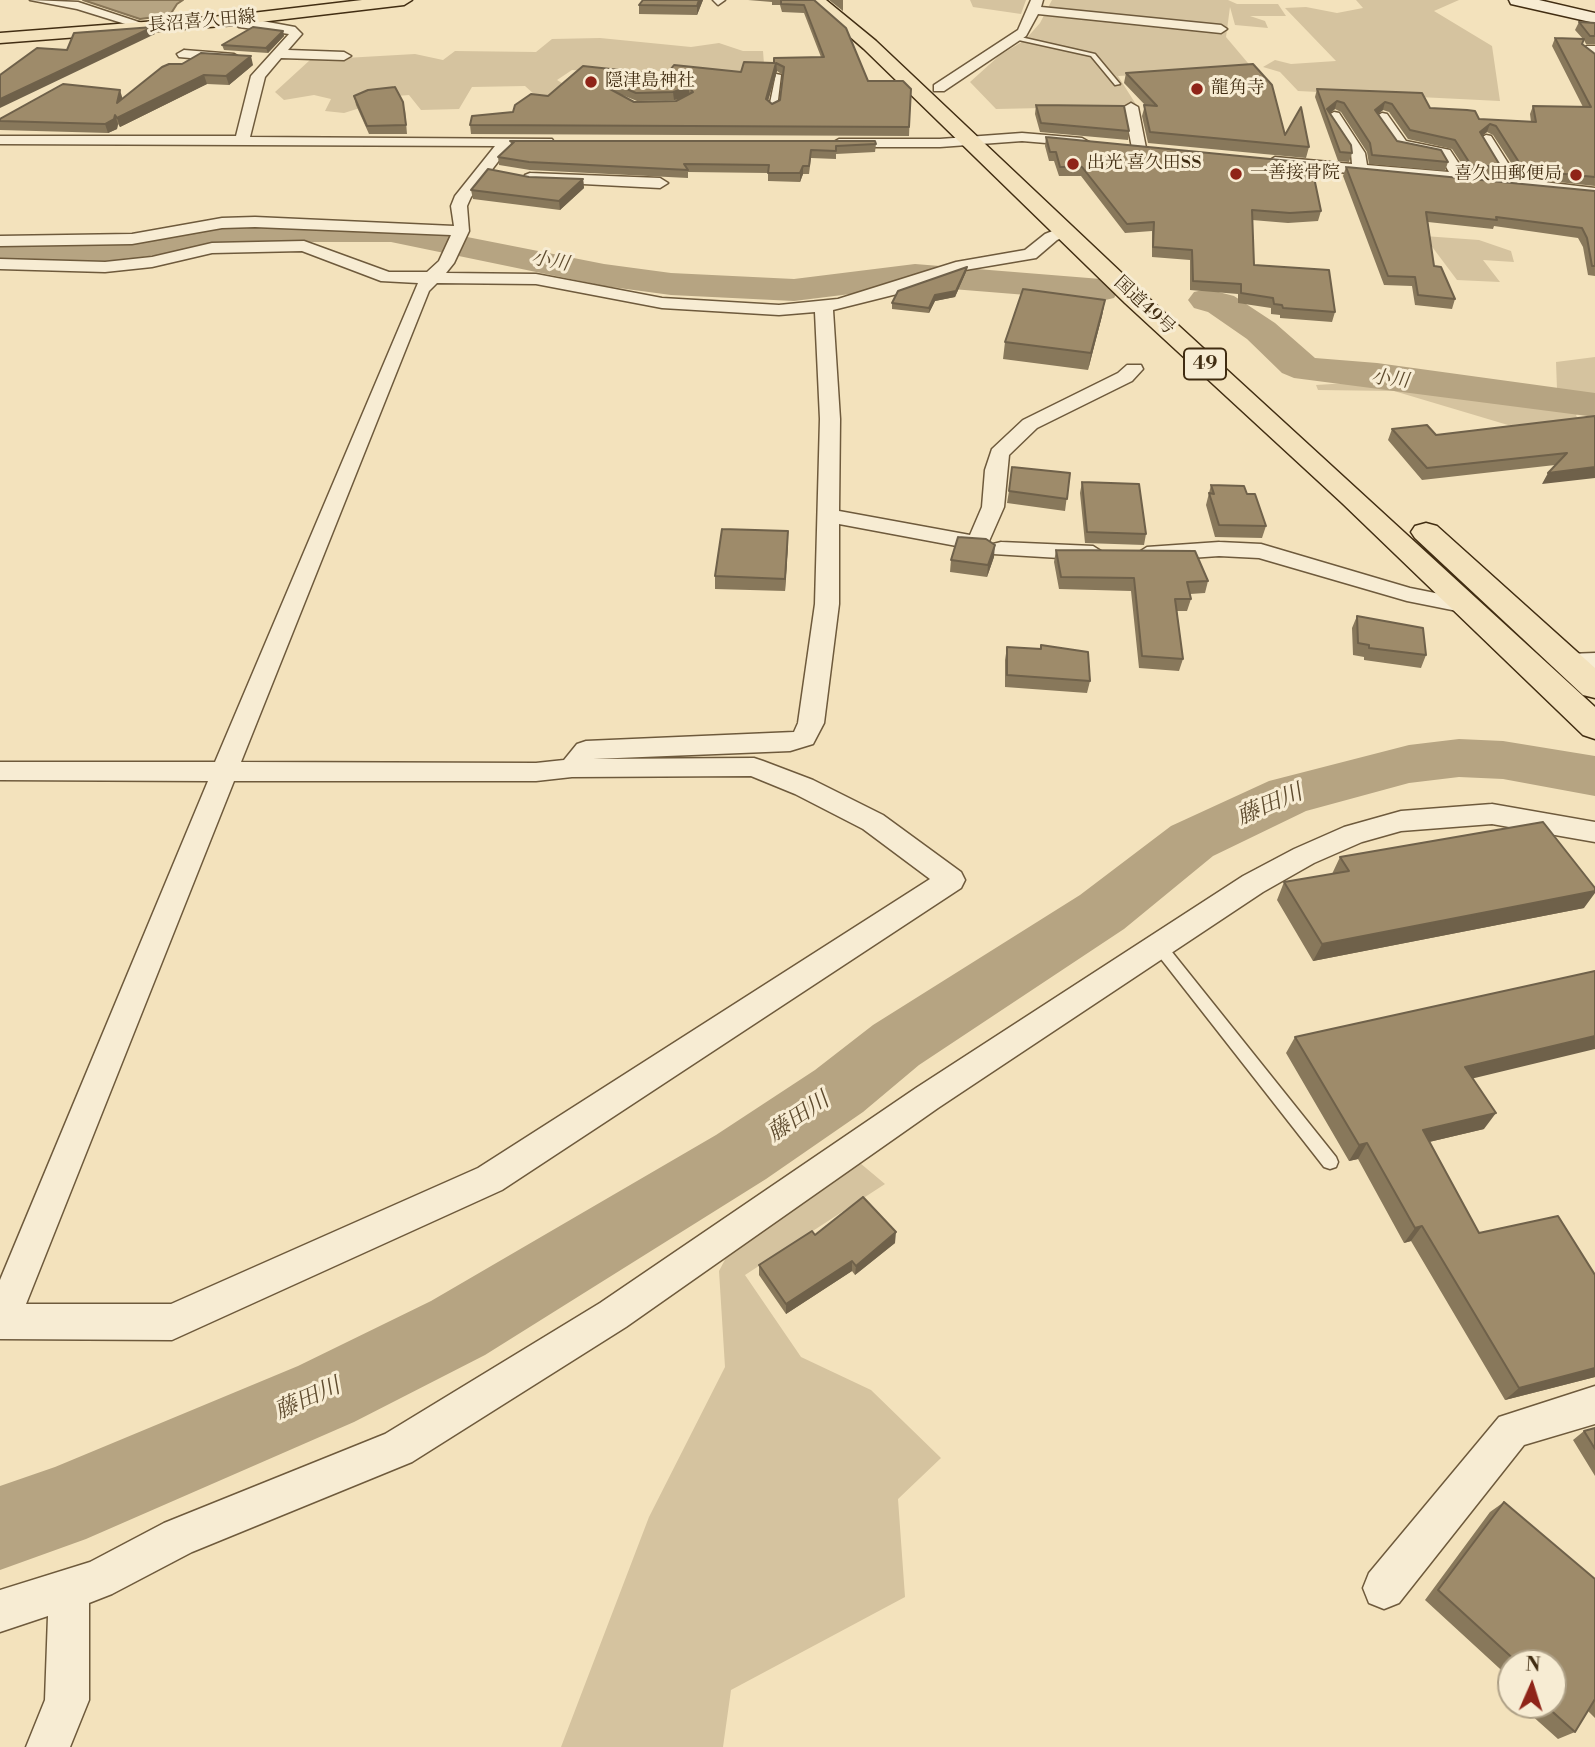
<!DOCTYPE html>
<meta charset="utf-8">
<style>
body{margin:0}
#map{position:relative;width:1595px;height:1747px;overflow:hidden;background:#f3e2bc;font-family:"Libre Bodoni",serif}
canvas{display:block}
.north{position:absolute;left:1497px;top:1649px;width:70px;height:70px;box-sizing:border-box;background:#f7ecd3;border:2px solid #aea086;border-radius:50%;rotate:3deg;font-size:19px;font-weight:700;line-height:28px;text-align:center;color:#412d12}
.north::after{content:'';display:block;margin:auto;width:24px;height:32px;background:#8f2418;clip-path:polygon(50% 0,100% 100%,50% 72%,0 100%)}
</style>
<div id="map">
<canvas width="1595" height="1747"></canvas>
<div class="north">N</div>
</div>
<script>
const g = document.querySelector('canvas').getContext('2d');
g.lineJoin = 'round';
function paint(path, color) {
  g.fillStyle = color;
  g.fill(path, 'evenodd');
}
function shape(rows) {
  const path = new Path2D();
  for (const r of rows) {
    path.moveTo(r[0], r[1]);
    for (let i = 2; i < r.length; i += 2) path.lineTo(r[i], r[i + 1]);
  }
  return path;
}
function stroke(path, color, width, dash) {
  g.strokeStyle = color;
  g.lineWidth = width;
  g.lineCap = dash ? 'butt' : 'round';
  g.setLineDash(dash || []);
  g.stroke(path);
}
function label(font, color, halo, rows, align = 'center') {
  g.font = font + ' "Libre Bodoni","Noto Serif JP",serif';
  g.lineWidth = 6;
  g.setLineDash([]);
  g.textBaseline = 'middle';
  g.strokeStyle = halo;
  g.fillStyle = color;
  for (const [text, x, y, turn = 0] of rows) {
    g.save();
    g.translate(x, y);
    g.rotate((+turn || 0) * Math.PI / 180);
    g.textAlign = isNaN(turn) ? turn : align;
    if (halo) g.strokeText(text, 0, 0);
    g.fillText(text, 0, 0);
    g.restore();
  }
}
paint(shape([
 [970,0,1026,0,1021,14,973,7],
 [1052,0,1228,0,1237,4,1278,4,1286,16,1250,16,1265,21,1268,28,1235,25,1230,7,1226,37,1253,69,1118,76,1137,106,996,109,970,82,1000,55,1025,40,1040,23],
 [1356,0,1459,0,1434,11,1492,46,1500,101,1298,91,1280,72,1263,67,1275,60,1291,64,1336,61,1285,8,1306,7,1337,13,1363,8],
 [600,38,691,47,719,43,743,51,763,51,765,77,676,70,625,74,572,70,557,80,575,91,613,94,634,102,656,96,689,93,661,111,535,95,525,86,472,87,459,109,421,110,409,95,359,99,360,108,344,113,325,111,331,99,314,95,284,100,275,92,310,60,415,54,443,60,455,51,536,52,552,39],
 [1424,236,1479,240,1511,251,1514,262,1483,260,1500,282,1457,280],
 [1595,357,1595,397,1566,394,1557,389,1556,362],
 [1396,380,1586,409,1576,415,1580,424,1508,425,1394,391,1318,390,1316,385],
 [860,1163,885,1184,745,1275,801,1357,871,1390,941,1458,898,1499,905,1597,731,1690,723,1747,561,1747,649,1517,725,1367,719,1271,728,1254]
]), '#d5c39f');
const water = shape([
 [83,0,183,0,177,4,170,15,140,19,83,0]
]);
paint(water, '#b6a482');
stroke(water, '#877455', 2);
paint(shape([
 [240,222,391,222,604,264,671,273,794,279,915,264,1101,279,1114,282,1119,290,1114,298,1101,301,915,286,794,301,671,295,604,286,391,242,240,242,118,261,0,264,0,242,118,239,240,222],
 [1207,289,1234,296,1275,323,1315,358,1377,363,1595,393,1595,417,1294,378,1282,373,1247,339,1208,312,1194,308,1188,300,1194,292,1207,289],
 [1459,739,1503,741,1595,756,1595,796,1503,779,1459,777,1409,783,1306,811,1213,856,1124,929,919,1065,863,1112,766,1179,485,1355,354,1422,86,1539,0,1570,0,1486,55,1467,298,1366,431,1301,716,1135,815,1070,873,1025,1080,895,1171,826,1269,781,1409,745,1459,739]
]), '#b6a482');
const lane = shape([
 [1016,36,1095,54,1120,84,1115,85,1091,56,1014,39,1016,36],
 [776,74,781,75,777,108,773,110,769,108,776,74],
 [1159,940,1164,942,1336,1157,1338,1162,1336,1167,1330,1169,1324,1167,1154,950,1152,946,1154,942,1159,940]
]);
const street = shape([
 [30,0,78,2,154,27,148,31,77,9,30,0],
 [713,0,725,0,718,5,713,0],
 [1031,0,1043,0,1041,7,1221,25,1227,29,1221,33,1038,14,1026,36,944,91,934,91,934,85,1018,30,1031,0],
 [235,16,295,27,302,34,288,50,344,52,351,56,344,60,281,58,265,77,250,137,552,139,554,142,547,146,510,146,471,197,467,206,469,231,454,263,446,273,536,274,662,298,779,305,838,299,956,262,1025,250,1045,234,1065,226,1071,228,1071,234,1057,240,1036,258,965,270,901,293,833,310,840,419,839,511,970,535,982,507,985,470,992,449,1023,420,1118,373,1127,365,1141,365,1143,369,1132,381,1037,428,1009,455,1004,507,986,548,978,550,839,524,839,604,824,723,813,744,790,751,593,759,754,758,763,761,813,780,883,815,961,872,965,880,961,888,502,1190,172,1340,0,1339,0,1280,208,781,0,780,0,762,215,762,418,283,381,281,302,251,212,253,152,267,105,272,0,269,0,259,105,262,152,257,212,243,304,241,389,272,427,272,439,261,451,235,255,227,222,228,132,244,0,246,0,236,132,234,222,218,255,217,454,226,451,206,455,196,495,146,0,144,0,136,236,136,251,76,289,34,239,27,229,20,235,16],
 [437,283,536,284,662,308,779,315,815,312,820,419,815,604,798,723,794,732,586,741,577,744,564,760,536,763,241,762,429,291,437,283],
 [751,776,795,794,863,829,930,879,478,1168,171,1304,26,1304,234,781,536,781,572,777,751,776],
 [1587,46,1595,46,1595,64,1581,50,1587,46],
 [184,50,234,54,241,58,234,62,179,57,177,54,184,50],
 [1131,103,1138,107,1146,148,1139,152,1132,148,1124,107,1131,103],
 [1334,112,1339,113,1365,153,1367,165,1449,172,1440,156,1396,148,1375,117,1382,113,1387,114,1406,141,1450,150,1465,173,1501,178,1479,139,1486,135,1491,136,1518,179,1595,188,1595,198,1270,165,1267,162,1275,157,1352,164,1351,153,1327,116,1334,112],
 [1022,133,1082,138,1089,142,1082,146,1022,141,940,147,839,147,832,143,839,139,940,139,1022,133],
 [530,173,660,178,668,183,660,188,525,181,525,175,530,173],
 [1001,542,1093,546,1104,553,1093,560,993,554,990,549,993,544,1001,542],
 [1219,542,1261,544,1410,588,1475,601,1479,606,1475,611,1467,613,1407,601,1259,558,1219,556,1147,561,1136,554,1147,547,1219,542],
 [1595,653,1595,669,1568,670,1559,668,1556,662,1559,656,1568,654,1595,653],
 [1492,804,1595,822,1595,842,1492,824,1401,831,1362,842,1314,863,1263,892,938,1108,626,1327,412,1462,192,1552,112,1594,89,1603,89,1700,70,1747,26,1747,45,1700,48,1616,0,1632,0,1590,90,1562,164,1523,385,1434,600,1303,916,1088,1243,876,1294,849,1344,827,1401,811,1492,804],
 [1595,1386,1595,1424,1524,1445,1399,1603,1384,1609,1369,1603,1363,1588,1369,1573,1499,1417,1595,1386]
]);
const secondary = shape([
 [1509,0,1539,0,1595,13,1595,23,1511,4,1509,0]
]);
const primary = shape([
 [362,0,412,0,404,5,235,25,0,43,0,33,235,15,362,0]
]);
const highway = shape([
 [808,0,826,0,876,41,1143,293,1595,707,1595,739,1583,735,1342,503,1125,303,864,49,808,0],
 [1426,523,1437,526,1595,668,1595,698,1583,695,1415,538,1411,532,1415,526,1426,523]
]);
stroke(lane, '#6e5a3c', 3);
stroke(street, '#6e5a3c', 3);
stroke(secondary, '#412d12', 3);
stroke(primary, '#412d12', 3);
stroke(highway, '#412d12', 3);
paint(lane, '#f7ecd3');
paint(street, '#f7ecd3');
paint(secondary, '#f7ecd3');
paint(primary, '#f3e2bc');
paint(highway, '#f3e2bc');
paint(shape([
 [643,0,703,0,697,15,639,14,639,5],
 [748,0,814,0,868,81,911,89,909,136,471,134,470,125,513,112,548,96,583,66,666,75,741,72,774,63,821,57,804,13,782,12,780,5,772,5,772,2],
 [777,71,783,75,780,100,772,104,768,101],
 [615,92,637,101,674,100,680,99,676,101,634,102],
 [829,0,843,0,843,11],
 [1579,22,1595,23,1595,44,1586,44,1584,40,1582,44,1595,54,1595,186,1521,178,1493,135,1487,132,1482,136,1501,167,1498,176,1468,173,1452,149,1408,139,1389,112,1383,110,1378,114,1397,141,1448,162,1445,171,1369,164,1367,152,1341,112,1335,109,1330,113,1352,153,1349,162,1338,161,1315,97,1317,89,1430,108,1479,119,1531,122,1530,114,1533,106,1583,107,1552,46,1555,38,1583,39,1575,30],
 [283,31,284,36,268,53,224,50,222,45],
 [253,65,229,85,207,84,120,127,118,124,117,129,108,133,0,130,0,119,122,99,162,67],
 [1126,73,1285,135,1309,147,1306,158,1148,143,1142,116,1145,105,1124,83],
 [354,96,405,110,407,134,369,134,356,105],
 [1036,105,1129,131,1128,140,1040,132,1035,114],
 [1046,137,1321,211,1318,221,1288,223,1252,220,1254,265,1335,312,1332,322,1280,318,1280,315,1271,314,1271,308,1238,303,1238,294,1190,290,1190,260,1152,257,1152,231,1125,233,1081,176,1059,176,1054,161,1049,161,1045,146],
 [510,141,876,144,875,152,836,154,836,159,811,158,809,174,803,174,800,182,768,181,768,173,688,172,688,178,530,170,499,165,498,157,511,144],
 [1346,167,1595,191,1595,276,1588,275,1583,247,1578,238,1494,226,1493,229,1428,222,1434,266,1455,299,1452,309,1415,305,1412,286,1384,285,1343,176],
 [529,177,583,179,584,188,560,210,473,199,471,190],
 [966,272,955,297,935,301,929,313,892,309,892,303],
 [1105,300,1102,316,1088,370,1003,359,1005,342],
 [1595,416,1542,484,1555,465,1422,480,1388,440,1392,429,1436,435],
 [1070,473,1065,511,1007,503,1009,491],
 [1082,482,1146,534,1144,545,1085,543,1080,493],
 [1211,485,1247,494,1266,526,1262,538,1215,537,1206,505],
 [788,543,785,591,715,589,715,576],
 [1056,550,1208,581,1205,593,1190,594,1191,599,1187,611,1177,611,1183,659,1179,671,1139,668,1131,591,1059,589,1054,562],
 [994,557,987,577,950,572,951,560],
 [1357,616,1426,655,1421,668,1364,660,1364,657,1353,655,1352,628],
 [1041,645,1090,681,1087,693,1005,687,1005,660,1007,647,1041,649],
 [1340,857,1584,908,1313,961,1277,900,1284,882,1332,874],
 [1295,1037,1473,1078,1484,1129,1429,1142,1479,1233,1595,1377,1505,1400,1411,1241,1404,1243,1358,1159,1349,1161,1286,1053],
 [815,1235,895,1243,855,1275,852,1271,786,1314,759,1275,759,1265],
 [1595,1428,1595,1476,1573,1440,1584,1431],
 [1504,1502,1595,1579,1595,1718,1588,1711,1575,1732,1558,1739,1520,1705,1553,1705,1553,1663,1511,1663,1511,1679,1425,1600,1490,1512]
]), '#88785b');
paint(shape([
 [699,0,703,0,697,15,697,6],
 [153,27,155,34,0,108,0,99],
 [283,31,284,36,268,53,266,48],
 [251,56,253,65,229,85,226,76],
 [776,63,777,71,766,107,766,99],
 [204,75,207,84,120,127,117,118],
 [689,87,689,96,674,100,673,92],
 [120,90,123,100,117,103],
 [1337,101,1335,109,1327,116,1327,109],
 [1385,102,1383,110,1373,118,1375,110],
 [115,115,118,124,117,129,108,133,105,124],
 [1490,124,1487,132,1477,140,1480,132],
 [803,166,803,174,800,182,800,173],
 [583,179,584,188,560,210,559,201],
 [967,267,966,272,955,297,935,301,929,313,929,308,935,295],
 [1105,300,1102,316,1088,370,1091,353],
 [1595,467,1595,478,1542,484,1548,473],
 [788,531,788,543,785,591,785,579],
 [995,545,994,557,987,577,988,565],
 [1595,891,1595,893,1584,908,1313,961,1322,944],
 [1595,1036,1595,1049,1454,1083,1465,1067],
 [1496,1113,1484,1129,1412,1146,1423,1130],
 [1367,1143,1358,1159,1349,1161,1359,1145],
 [1422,1226,1411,1241,1404,1243,1415,1228],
 [896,1232,895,1243,855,1275,856,1266],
 [852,1261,852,1271,786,1314,786,1304],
 [1595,1368,1595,1377,1505,1400,1519,1388]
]), '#6f614a');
const building = shape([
 [643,0,699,0,697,6,639,5,643,0],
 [781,0,814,0,846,28,868,81,903,81,911,89,909,127,470,125,472,116,513,112,515,105,531,94,548,96,583,66,666,75,674,65,741,72,744,62,774,63,774,58,824,57,804,5,781,4,781,0],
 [776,63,784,67,780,100,772,104,766,99,776,63],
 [613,83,636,93,673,92,689,87,693,92,676,101,634,102,610,89,613,83],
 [1579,22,1595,23,1595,36,1590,36,1579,22],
 [153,27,0,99,0,75,37,48,67,50,74,33,153,27],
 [253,27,283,31,266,48,222,45,253,27],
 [1555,38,1584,39,1582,44,1595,54,1595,177,1524,170,1496,126,1490,124,1480,132,1501,167,1471,165,1455,140,1410,130,1392,104,1385,102,1375,110,1397,141,1441,150,1448,162,1372,155,1370,143,1344,103,1337,101,1327,109,1351,145,1352,153,1340,152,1317,89,1422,93,1430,108,1467,110,1475,111,1479,119,1536,122,1533,106,1591,107,1555,38],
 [201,53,251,56,226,76,204,75,117,118,115,115,114,119,105,124,0,121,0,119,63,84,120,90,117,103,162,67,169,64,182,64,201,53],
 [1253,64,1272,85,1285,135,1301,107,1309,147,1150,132,1144,105,1157,106,1126,73,1253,64],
 [395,87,403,102,406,125,367,126,354,96,368,90,395,87],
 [1036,105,1124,106,1129,131,1041,123,1036,105],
 [1046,137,1311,163,1321,211,1290,213,1252,210,1254,265,1329,270,1335,312,1283,308,1282,305,1274,304,1273,298,1241,293,1241,284,1193,281,1192,250,1153,247,1154,222,1127,224,1082,167,1060,167,1056,152,1050,152,1046,137],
 [510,141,875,141,876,144,836,146,836,151,811,150,809,166,803,166,800,173,768,173,769,165,684,164,688,170,529,162,498,157,514,142,510,141],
 [1346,167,1595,191,1595,266,1592,266,1587,238,1582,228,1496,217,1497,220,1426,212,1434,266,1441,267,1455,299,1418,295,1415,277,1388,276,1346,167],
 [488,169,529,177,583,179,559,201,471,190,488,169],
 [967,267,956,291,935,295,929,308,892,303,898,291,967,267],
 [1023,289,1105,300,1091,353,1005,342,1023,289],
 [1595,416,1595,467,1548,473,1567,453,1427,468,1392,429,1427,425,1436,435,1595,416],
 [1012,467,1070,473,1067,499,1009,491,1012,467],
 [1082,482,1139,484,1146,534,1087,532,1082,482],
 [1211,485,1244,486,1247,494,1255,494,1266,526,1219,525,1209,493,1214,494,1211,485],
 [722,529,788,531,785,579,715,576,722,529],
 [958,537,986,539,995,545,988,565,951,560,958,537],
 [1056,550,1195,551,1208,581,1187,582,1191,599,1175,599,1183,659,1142,656,1134,578,1061,577,1056,550],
 [1357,616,1423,628,1426,655,1369,648,1369,645,1358,643,1357,616],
 [1041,645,1088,652,1090,681,1007,675,1007,647,1041,649,1041,645],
 [1543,822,1595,888,1595,891,1322,944,1284,882,1349,871,1340,857,1543,822],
 [1595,971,1595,1036,1465,1067,1496,1113,1423,1130,1479,1233,1558,1216,1595,1275,1595,1368,1519,1388,1422,1226,1415,1228,1367,1143,1359,1145,1295,1037,1595,971],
 [863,1197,896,1232,856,1266,852,1261,786,1304,759,1265,812,1231,815,1235,863,1197],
 [1595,1428,1595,1449,1584,1431,1595,1428],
 [1504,1502,1595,1579,1595,1699,1575,1732,1545,1705,1553,1705,1553,1663,1518,1663,1438,1590,1504,1502]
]);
paint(building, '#9e8b6a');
stroke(building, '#6f614a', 2);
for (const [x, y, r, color] of [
 [591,82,7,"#8f2418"],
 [1197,89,7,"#8f2418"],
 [1073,164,7,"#8f2418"],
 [1236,174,7,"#8f2418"],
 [1576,175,7,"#8f2418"]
]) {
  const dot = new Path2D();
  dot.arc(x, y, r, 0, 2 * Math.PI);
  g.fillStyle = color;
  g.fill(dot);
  stroke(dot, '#f7ecd3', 2.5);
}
label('18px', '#412d12', '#f7ecd3', [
 ["長沼喜久田線",202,22,-5],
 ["国道49号",1144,306,43]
]);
label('18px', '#412d12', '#f7ecd3', [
 ["隠津島神社",605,82],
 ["龍角寺",1211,89],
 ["出光 喜久田SS",1087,164],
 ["一善接骨院",1250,174],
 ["喜久田郵便局",1562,175,"right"]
], 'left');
label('italic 19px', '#5e4b2e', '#f7ecd3', [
 ["小川",550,262,10],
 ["小川",1390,380,7]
]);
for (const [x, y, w] of [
 [1205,364,42]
]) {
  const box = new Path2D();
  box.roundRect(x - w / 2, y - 15.5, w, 31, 5);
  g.fillStyle = '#f7ecd3';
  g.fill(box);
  stroke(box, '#412d12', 2);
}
label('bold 19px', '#412d12', null, [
 ["49",1205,364]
]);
label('italic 23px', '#5e4b2e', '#f7ecd3', [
 ["藤田川",1270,806,-23],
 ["藤田川",799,1118,-34],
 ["藤田川",308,1400,-24]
]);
</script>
